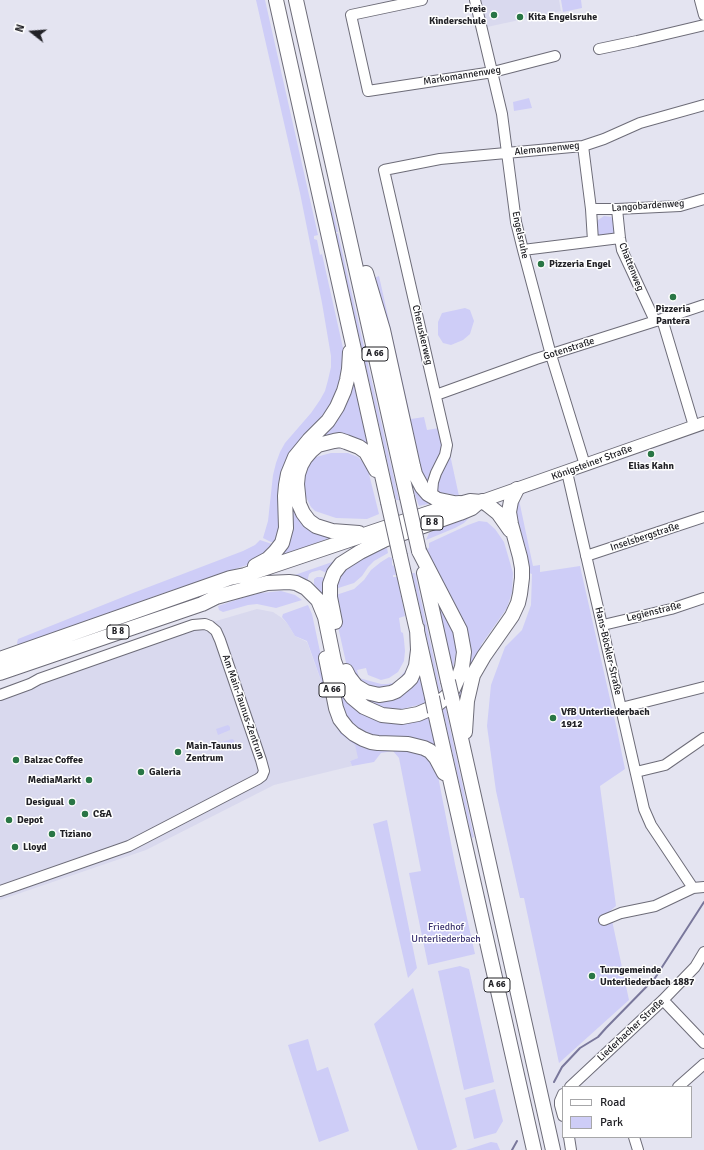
<!DOCTYPE html>
<meta charset="utf-8">
<style>
body{margin:0}
#map{position:relative;width:704px;height:1150px;overflow:hidden;background:#e4e4f1;font-family:Signika,sans-serif}
canvas{display:block}
.legend{position:absolute;left:562px;top:1086px;width:130px;height:52px;box-sizing:border-box;background:#fff;border:1px solid #a7a7a9;margin:0;padding:5px 7px;list-style:none;font-size:12px;color:#222227}
.legend li{display:flex;align-items:center;gap:8px;height:20px}
.legend b{width:20px;border:1px solid #a7a7a9}
.north{position:absolute;left:12px;top:12px;width:40px;height:40px;-webkit-text-stroke:3px #fff;paint-order:stroke;rotate:287deg;font-size:11px;font-weight:700;line-height:16px;text-align:center;color:#222227}
.north::after{content:'';display:block;margin:auto;width:14px;height:18px;background:#222227;clip-path:polygon(50% 0,100% 100%,50% 72%,0 100%)}
</style>
<div id="map">
<canvas width="704" height="1150"></canvas>
<ul class="legend">
<li><b style="height:5px;background:#fff"></b>Road</li>
<li><b style="height:11px;background:#cecdf7"></b>Park</li>
</ul>
<div class="north">N</div>
</div>
<script>
const g = document.querySelector('canvas').getContext('2d');
g.lineJoin = 'round';
function paint(path, color) {
  g.fillStyle = color;
  g.fill(path, 'evenodd');
}
function shape(rows) {
  const path = new Path2D();
  for (const r of rows) {
    path.moveTo(r[0], r[1]);
    for (let i = 2; i < r.length; i += 2) path.lineTo(r[i], r[i + 1]);
  }
  return path;
}
function stroke(path, color, width, dash) {
  g.strokeStyle = color;
  g.lineWidth = width;
  g.lineCap = dash ? 'butt' : 'round';
  g.setLineDash(dash || []);
  g.stroke(path);
}
function label(font, color, halo, rows, align = 'center') {
  g.font = font + ' Signika,sans-serif';
  g.lineWidth = 3;
  g.setLineDash([]);
  g.textBaseline = 'middle';
  g.strokeStyle = halo;
  g.fillStyle = color;
  for (const [text, x, y, turn = 0] of rows) {
    g.save();
    g.translate(x, y);
    g.rotate((+turn || 0) * Math.PI / 180);
    g.textAlign = isNaN(turn) ? turn : align;
    if (halo) g.strokeText(text, 0, 0);
    g.fillText(text, 0, 0);
    g.restore();
  }
}
paint(shape([
 [481,0,559,0,561,11,487,27],
 [257,609,273,612,282,618,287,623,295,636,307,642,340,734,355,745,359,758,350,761,352,766,274,785,146,850,0,900,0,690,203,619,216,621]
]), '#d9d9ee');
paint(shape([
 [256,0,265,0,318,235,314,236,314,239,317,240,320,255,322,254,345,357,344,375,282,522,277,542,271,542,263,538,268,521,273,475,276,463,280,452,285,443,311,413,320,400,325,391,328,380,331,367,331,356,322,303,300,193],
 [561,0,581,0,582,8,563,12],
 [529,98,532,108,514,111,513,102],
 [331,201,338,232,335,232,329,204],
 [604,216,611,217,616,221,615,232,612,235,600,236,596,231,596,223,598,220],
 [338,233,399,500,396,500,336,234],
 [379,276,411,419,424,417,427,430,439,428,444,446,429,490,423,483,372,279],
 [465,308,470,310,474,321,470,334,463,340,451,345,443,343,438,335,438,322,442,313],
 [353,374,369,451,318,441,294,497,335,536,278,557,289,487],
 [449,450,459,496,445,493,438,495,435,485],
 [331,453,348,453,358,457,367,466,379,514,367,519,336,518,315,511,311,507,305,495,302,484,304,473,309,464,316,457],
 [411,472,432,501,428,504,419,506,415,495],
 [519,500,533,566,540,565,540,572,580,566,617,730,625,769,600,786,616,906,610,911,629,1000,559,1063,524,898,520,898,496,791,487,726,491,685,505,647,522,630,531,605,532,574,529,573,529,569,527,569,523,549,526,547,525,545,522,546,512,514],
 [472,515,464,523,455,528,426,540,429,533,457,519],
 [479,521,487,522,495,529,504,542,513,573,512,592,507,608,481,645,483,647,464,690,459,703,456,690,467,664,426,549,429,548,429,543,468,525],
 [260,540,272,544,277,544,253,563,155,596,92,621,18,645,17,643,18,639,133,593,243,551,255,545],
 [387,548,388,553,374,561,368,567,362,576,354,583,332,590,337,573,369,553],
 [389,557,392,558,392,565,394,566,396,575,393,575,393,577,397,577,405,616,399,618,401,632,403,633,404,640,405,651,404,661,398,672,389,678,381,680,368,675,366,668,357,670,359,678,381,684,387,684,393,683,398,680,408,667,412,669,392,689,365,688,347,667,339,631,333,596,354,589,364,580,371,570,381,562],
 [338,560,329,574,320,570,312,572,309,574,307,583,289,577],
 [412,573,415,573,441,690,439,691],
 [317,577,322,577,325,579,326,593,319,594,314,586,314,579],
 [281,591,295,595,302,600,276,608,257,604,248,605,223,612,219,610,218,606,248,596,261,593],
 [203,594,204,596,73,641,73,639],
 [436,596,446,609,461,652,456,652,453,669,451,659,449,659],
 [308,605,312,614,328,689,341,727,410,747,433,760,438,776,455,864,475,954,428,965,409,873,421,871,399,758,393,751,381,753,374,762,352,766,350,761,358,758,355,745,340,734,307,641,295,636,287,623,282,617,283,614],
 [321,615,362,709,428,716,437,749,371,738,345,720],
 [340,665,375,697,419,668,426,703,402,709,386,708,367,702,340,666],
 [445,705,474,837,472,838,442,707],
 [228,725,230,727,230,730,218,735,216,729],
 [232,739,234,740,234,745,223,747,222,742],
 [387,820,417,968,408,978,373,824],
 [460,966,469,969,494,1082,464,1090,438,971],
 [413,988,457,1147,451,1150,418,1150,374,1024],
 [308,1039,317,1071,328,1067,349,1131,319,1142,288,1045],
 [495,1089,503,1121,496,1133,474,1139,465,1098],
 [491,1142,497,1143,500,1150,466,1150]
]), '#cecdf7');
stroke(shape([
 [554,1082,562,1067,580,1048,598,1037,606,1028,655,978,704,902],
 [512,1150,517,1141]
]), '#79779b', 2);
const minor = shape([
 [422,0,351,15,368,91,493,72,555,56],
 [475,0,502,114,516,222,523,250,551,355,585,465],
 [700,0,704,15],
 [599,49,637,41,704,25],
 [583,146,591,209,593,241],
 [591,209,617,209,680,206,704,199],
 [617,209,620,238,622,250,655,321],
 [523,250,620,238],
 [662,319,694,426],
 [436,395,536,359,662,319,704,305],
 [567,472,644,809,651,825,693,888],
 [435,498,432,493,433,482,436,473,445,455,447,445,384,170,440,159,583,146,604,139,640,123,704,105],
 [586,556,704,517],
 [603,625,671,609,704,598],
 [0,695,30,684,39,679,193,625,205,624,210,626,216,631,220,640,261,760,264,771,262,776,258,779,129,846,0,891],
 [621,708,704,687],
 [636,772,665,765,704,738],
 [604,920,621,913,655,906,693,888,704,887],
 [663,1000,704,1043],
 [570,1087,663,1000,695,967,704,952],
 [678,1087,704,1064],
 [563,1094,560,1101,560,1105,563,1116],
 [569,1137,571,1150],
 [634,1137,638,1150]
]);
const major = shape([
 [435,498,459,503,470,500,482,501,704,423]
]);
const highway = shape([
 [276,0,388,502],
 [296,0,407,497],
 [366,273,383,330,413,466,415,474,422,487,428,494,435,498],
 [482,501,488,505,498,513,510,530],
 [359,533,332,531,316,526,309,521,303,513,299,504,297,484,298,474,301,465,305,458,311,451,318,445,334,441,340,440,346,442,359,447,366,452,376,470],
 [400,556,432,697],
 [255,566,268,559,275,552,282,543,286,528,285,496,286,485,288,474,295,457,309,440,328,421,337,407,344,391,347,380,349,369,350,352],
 [424,573,448,681],
 [335,622,330,597,330,584,334,573,341,564,360,552,384,540,460,513,472,508,479,502],
 [326,658,336,708,340,719,347,728,354,734,363,739,371,742,378,743,408,744,424,748,430,751,436,758,444,773],
 [0,659,230,578,245,575,459,503],
 [346,671,349,677,356,686,366,692,379,695,391,693,396,691,407,682,411,678,416,666,418,650,417,628],
 [0,673,202,604,216,597,267,583,289,582,296,583,306,588,318,600,325,617,334,661,338,672,345,687,352,697,364,707,382,715,402,717,418,714,434,707,447,696,453,689,459,676,462,667,464,652,460,630,419,551],
 [452,698,553,1150],
 [435,712,534,1150],
 [465,732,467,701,473,675,484,656,512,616,518,603,520,594,522,578,522,568,520,557,511,524,509,512,511,501,517,489]
]);
stroke(minor, '#6d6c78', 12);
stroke(major, '#6d6c78', 14);
stroke(highway, '#6d6c78', 16);
stroke(minor, '#fff', 10);
stroke(major, '#fff', 12);
stroke(highway, '#fff', 14);
const highwayBridge = shape([
 [407,497,419,551],
 [388,502,400,556],
 [448,681,452,698],
 [432,697,435,712]
]);
stroke(highwayBridge, '#6d6c78', 16, []);
stroke(highwayBridge, '#fff', 14);
for (const [x, y, r, color] of [
 [494,15,4,"#297645"],
 [520,17,4,"#297645"],
 [541,264,4,"#297645"],
 [673,297,4,"#297645"],
 [651,454,4,"#297645"],
 [553,718,4,"#297645"],
 [178,752,4,"#297645"],
 [16,760,4,"#297645"],
 [141,772,4,"#297645"],
 [89,780,4,"#297645"],
 [72,802,4,"#297645"],
 [85,814,4,"#297645"],
 [9,820,4,"#297645"],
 [52,834,4,"#297645"],
 [15,847,4,"#297645"],
 [592,976,4,"#297645"]
]) {
  const dot = new Path2D();
  dot.arc(x, y, r, 0, 2 * Math.PI);
  g.fillStyle = color;
  g.fill(dot);
  stroke(dot, '#fff', 1.5);
}
for (const [x, y, w] of [
 [375,354,26],
 [432,523,22],
 [118,632,22],
 [332,690,26],
 [497,985,26]
]) {
  const box = new Path2D();
  box.roundRect(x - w / 2, y - 7, w, 14, 3);
  g.fillStyle = '#fff';
  g.fill(box);
  stroke(box, '#222227', 1);
}
label('bold 9px', '#222227', null, [
 ["A 66",375,354],
 ["B 8",432,523],
 ["B 8",118,632],
 ["A 66",332,690],
 ["A 66",497,985]
]);
label('bold 10px', '#222227', '#fff', [
 ["Freie",486,9,"right"],
 ["Kinderschule",486,21,"right"],
 ["Kita Engelsruhe",528,17],
 ["Pizzeria Engel",549,264],
 ["Pizzeria",673,309,"center"],
 ["Pantera",673,321,"center"],
 ["Elias Kahn",651,466,"center"],
 ["VfB Unterliederbach",561,712],
 ["1912",561,724],
 ["Main-Taunus",186,746],
 ["Zentrum",186,758],
 ["Balzac Coffee",24,760],
 ["Galeria",149,772],
 ["MediaMarkt",81,780,"right"],
 ["Desigual",64,802,"right"],
 ["C&A",93,814],
 ["Depot",17,820],
 ["Tiziano",60,834],
 ["Lloyd",23,847],
 ["Turngemeinde",600,970],
 ["Unterliederbach 1887",600,982]
], 'left');
label('10px', '#222227', '#fff', [
 ["Markomannenweg",462,76,-9],
 ["Alemannenweg",547,149,-6],
 ["Langobardenweg",648,206,-4],
 ["Engelsruhe",520,235,78],
 ["Chattenweg",631,267,68],
 ["Cheruskerweg",422,335,77],
 ["Gotenstraße",569,349,-18],
 ["Königsteiner Straße",592,463,-20],
 ["Inselsbergstraße",645,537,-18],
 ["Legienstraße",654,612,-14],
 ["Hans-Böckler-Straße",608,651,77],
 ["Am Main-Taunus-Zentrum",243,707,71],
 ["Liederbacher Straße",631,1030,-43]
]);
label('10px', '#3c3471', '#fff', [
 ["Friedhof",446,927],
 ["Unterliederbach",446,939]
]);
</script>
